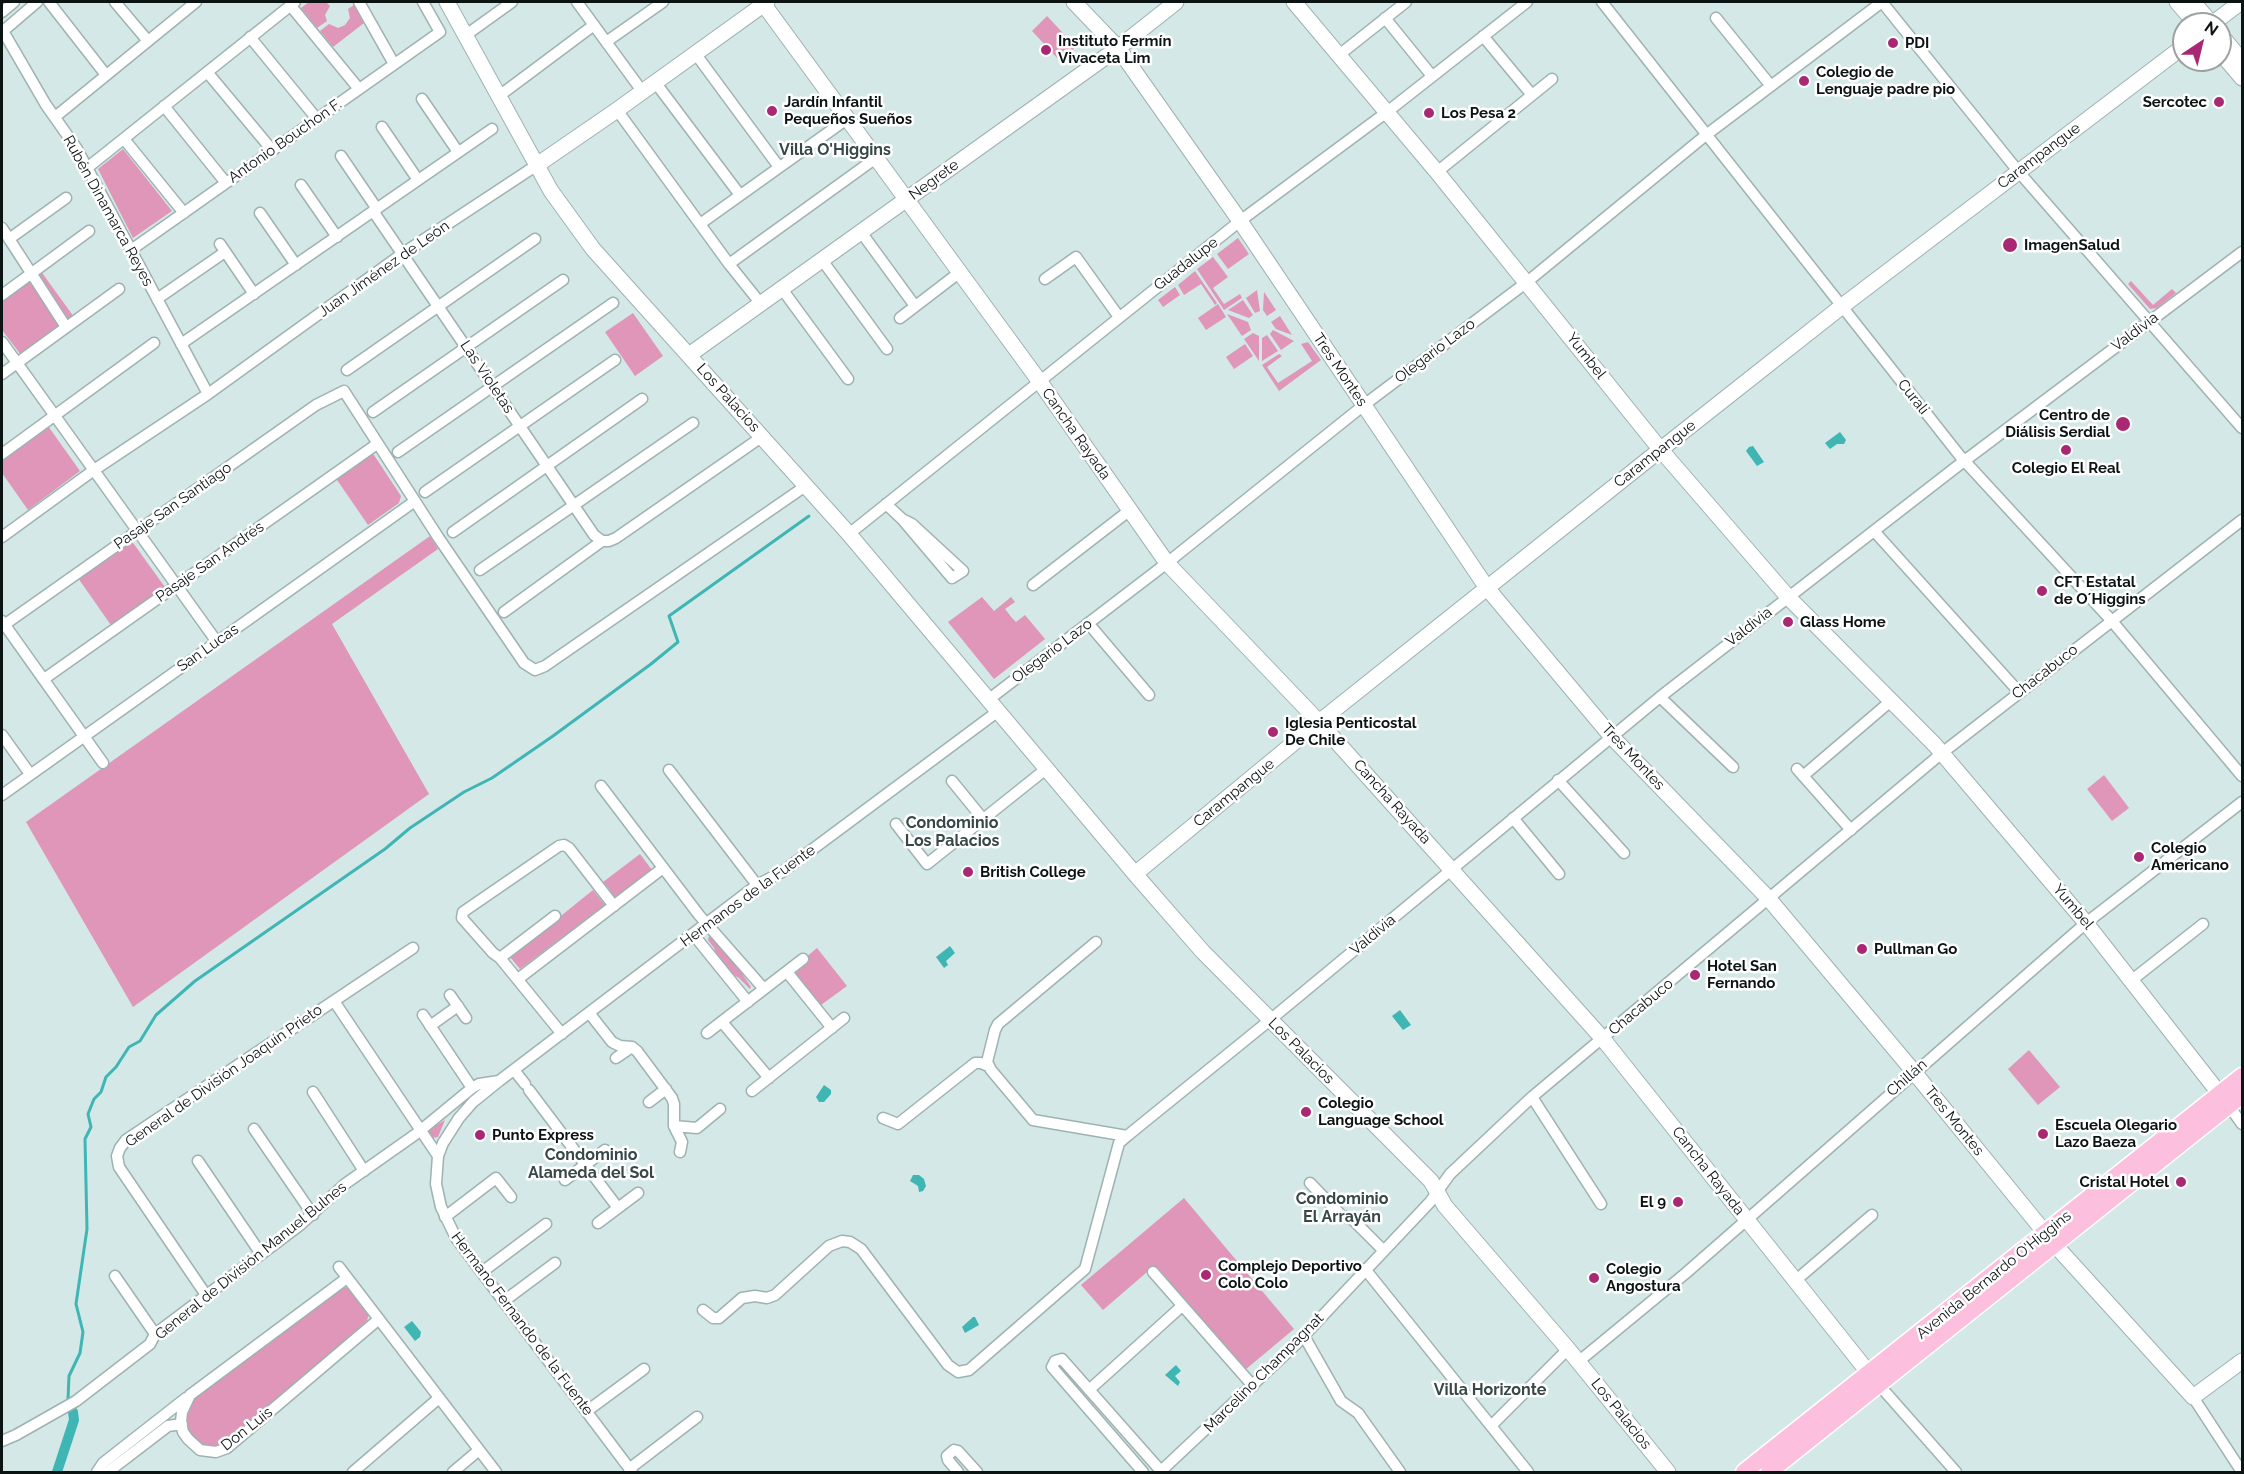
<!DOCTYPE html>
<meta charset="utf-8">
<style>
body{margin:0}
#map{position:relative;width:2244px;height:1474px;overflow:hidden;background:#d3e8e7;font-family:Raleway,sans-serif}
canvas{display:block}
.frame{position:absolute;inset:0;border:3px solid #0c1313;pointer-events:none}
.north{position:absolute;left:2172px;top:12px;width:60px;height:60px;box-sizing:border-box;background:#fff;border:2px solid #9ea1a1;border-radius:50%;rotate:35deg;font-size:16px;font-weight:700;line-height:24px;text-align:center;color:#0c1313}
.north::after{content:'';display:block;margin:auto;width:21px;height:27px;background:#a92874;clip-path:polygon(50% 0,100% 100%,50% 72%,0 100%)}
</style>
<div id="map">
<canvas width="2244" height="1474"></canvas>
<div class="frame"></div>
<div class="north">N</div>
</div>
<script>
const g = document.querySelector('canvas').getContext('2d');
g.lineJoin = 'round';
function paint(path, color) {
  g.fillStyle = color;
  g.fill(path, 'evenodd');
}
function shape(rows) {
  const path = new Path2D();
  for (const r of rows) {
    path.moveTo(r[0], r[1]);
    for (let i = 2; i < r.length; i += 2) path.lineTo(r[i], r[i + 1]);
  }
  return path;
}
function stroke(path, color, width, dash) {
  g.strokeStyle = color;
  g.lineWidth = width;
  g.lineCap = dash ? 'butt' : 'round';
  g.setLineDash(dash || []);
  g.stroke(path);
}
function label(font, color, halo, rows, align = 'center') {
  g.font = font + ' Raleway,sans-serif';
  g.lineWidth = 5;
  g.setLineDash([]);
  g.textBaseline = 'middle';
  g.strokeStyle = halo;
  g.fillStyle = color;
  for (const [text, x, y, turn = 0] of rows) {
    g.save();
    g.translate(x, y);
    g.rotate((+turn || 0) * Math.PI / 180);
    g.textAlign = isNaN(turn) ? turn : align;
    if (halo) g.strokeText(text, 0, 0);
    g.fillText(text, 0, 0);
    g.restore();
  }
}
paint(shape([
 [309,2,326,2,330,6,325,15,327,21,317,28,301,8],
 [354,5,364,23,333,47,320,31,329,24,338,28,345,25,350,18,348,9],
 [1047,16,1076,47,1060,61,1032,31],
 [123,149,172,211,133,238,98,169],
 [1238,238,1249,254,1228,269,1217,254],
 [1213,257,1228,277,1213,288,1224,304,1240,294,1242,298,1224,310,1197,269],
 [40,270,74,317,21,355,2,330,2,298],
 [1195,271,1217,303,1215,305,1201,284,1184,295,1178,285],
 [2131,281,2153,305,2172,289,2176,293,2157,308,2150,309,2128,284],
 [1175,287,1180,295,1163,307,1158,300],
 [1257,290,1260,311,1255,313,1246,298],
 [1264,292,1276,310,1267,316,1263,310],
 [1243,300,1253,315,1249,318,1228,310],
 [1218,304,1226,317,1206,330,1198,318],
 [633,313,663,356,635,376,605,332],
 [1227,314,1248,322,1251,330,1242,336],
 [1280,316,1292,335,1276,329,1271,322],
 [1273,330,1294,341,1281,350,1270,334],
 [1253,333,1259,336,1259,361,1244,339],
 [1267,335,1278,351,1262,361,1262,338],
 [1308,342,1321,360,1279,391,1262,365,1279,354,1282,356,1267,367,1278,383,1312,361,1301,344],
 [1245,344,1253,356,1234,369,1226,357],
 [48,426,80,471,28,510,2,473,2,459],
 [372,452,401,496,399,503,368,525,335,477],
 [430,536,438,549,332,624,429,794,133,1007,26,822],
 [131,540,167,590,113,628,78,578],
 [982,597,994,611,1011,597,1015,602,1005,609,1012,618,1016,622,1025,615,1045,639,994,679,948,622],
 [2104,775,2129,808,2112,821,2087,789],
 [640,854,652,870,616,897,609,894,610,890,603,882],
 [593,890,605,905,520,969,510,957],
 [709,936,723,948,741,970,743,975,751,987,750,989,739,978,732,974,716,954,714,948,708,940],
 [817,948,847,986,821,1005,818,1005,794,974,808,962,805,958],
 [2029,1050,2060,1087,2038,1105,2008,1069],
 [445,1120,438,1137,432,1138,428,1132,430,1129],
 [1184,1198,1294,1329,1245,1370,1154,1266,1103,1310,1081,1285],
 [342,1287,350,1288,369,1312,367,1321,227,1443,215,1447,203,1446,190,1436,186,1427,186,1420,193,1399]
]), '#df96b9');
paint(shape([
 [1840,432,1846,440,1844,444,1837,444,1830,449,1825,443],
 [1753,446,1764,462,1757,466,1746,451,1749,447],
 [950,946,955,953,946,961,948,965,944,968,936,957],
 [1400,1010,1411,1025,1403,1030,1392,1016],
 [824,1085,831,1090,831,1094,824,1102,819,1102,816,1097],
 [913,1175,919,1175,924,1179,926,1186,923,1191,919,1192,918,1186,910,1181],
 [973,1317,975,1317,979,1325,965,1333,962,1327],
 [412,1321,421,1332,420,1337,415,1341,404,1327],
 [1176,1365,1181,1371,1175,1376,1180,1382,1178,1386,1165,1375]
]), '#3fb5b4');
stroke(shape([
 [68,1399,69,1376,80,1353,83,1332,76,1304,87,1229,85,1139,91,1127,88,1114,94,1099,101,1092,106,1077,116,1067,129,1047,140,1041,156,1015,195,981,385,849,410,828,464,792,492,778,553,736,651,664,678,642,669,616,809,516]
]), '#3fb5b4', 3);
stroke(shape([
 [57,1472,74,1420,73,1412]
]), '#3fb5b4', 10);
const street = shape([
 [49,2,106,75],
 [115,2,148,41],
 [359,2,394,64],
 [577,2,642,91],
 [1602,2,1960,456,2111,620,2242,776],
 [1882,2,2018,171,2242,428],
 [290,5,359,89],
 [2,12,14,2],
 [1385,18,1432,76],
 [1716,18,1771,86],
 [3,31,46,105,77,149,208,394],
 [2,32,37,2],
 [466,35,512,2],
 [1483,36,1532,95],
 [250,37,317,119],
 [606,42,663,2],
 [695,53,779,167],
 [1339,55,1406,2],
 [207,72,272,150],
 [655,82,740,195],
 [499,96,594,25],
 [422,99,458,152],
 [164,106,226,183],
 [617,110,729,264,761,304],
 [55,117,196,2],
 [382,127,418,180],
 [124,139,184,213],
 [341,156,377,209],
 [87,168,295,2],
 [1437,172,1552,79],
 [301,185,337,237],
 [373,211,594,535,602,541],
 [260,213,296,265],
 [700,224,847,119],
 [2,228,66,327],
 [861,232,915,306],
 [9,239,66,198],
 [220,244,254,294],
 [131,250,440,32,423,2],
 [822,260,887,349],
 [729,264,876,158],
 [1045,279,1076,257,1119,317],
 [782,289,848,379],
 [2,295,89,231],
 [157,299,225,252],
 [900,318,960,272],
 [2,342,217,642],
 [181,344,492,129],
 [347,370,535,239],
 [2,374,119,289],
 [373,412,563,280],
 [398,452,613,303],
 [2,454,154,343],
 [425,492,615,360],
 [886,504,902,519,952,578,963,571,912,524,902,519],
 [1874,531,2019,692],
 [453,532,642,399],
 [849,534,1240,221,1387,112,1527,2],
 [2,537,94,470,208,394,402,254,537,165],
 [480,570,693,423],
 [1033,585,1130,510],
 [504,612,602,541,609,541,616,538,763,436],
 [2,621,103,763],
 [1088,623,1149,695],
 [4,625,316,405,344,391,438,537,524,663,535,670,545,666,807,485],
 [44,679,377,444],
 [1660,697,1733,767],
 [988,700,1167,563,1364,405,1527,282,1706,135,1882,2],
 [2,735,30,774],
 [1797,769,1851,830],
 [669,770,757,885],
 [1803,776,1892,700],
 [1558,780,1624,853],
 [952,781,983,819],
 [601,786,699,915,764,989],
 [2,795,415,501],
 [1513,818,1559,874],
 [896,824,927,864,1046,769],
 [693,934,748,1002],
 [1096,942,998,1024,995,1030,987,1062,991,1070,1033,1120,1127,1136],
 [500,958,555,916],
 [787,972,832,1028],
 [518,979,663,868],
 [2132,980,2203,924],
 [450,995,466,1018],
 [334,1001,438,1156],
 [590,1014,612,1042,620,1046,632,1047,637,1051,672,1098,674,1104,674,1126,682,1142,680,1152],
 [423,1015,472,1088],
 [722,1022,769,1078],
 [430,1026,458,1006],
 [707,1033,803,959],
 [562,1034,500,958,493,953,462,918,463,912,559,846,564,845,569,848,614,906],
 [616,1058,632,1047],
 [514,1070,525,1084],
 [529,1090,618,1208],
 [752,1091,844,1018],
 [313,1092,364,1171],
 [1532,1097,1601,1204],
 [649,1102,666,1089],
 [2229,1106,2242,1124],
 [883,1118,898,1124,975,1063,981,1063,988,1066],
 [674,1126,697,1128,720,1109],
 [254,1129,313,1215],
 [198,1161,261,1254],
 [565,1180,605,1150],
 [1310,1183,1341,1215,1353,1220,1383,1250],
 [445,1217,496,1178,511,1197],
 [598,1223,638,1193],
 [339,1267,496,1472],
 [1365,1269,1528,1472],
 [482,1272,546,1224],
 [1153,1272,1253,1386],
 [115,1276,155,1334],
 [347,1278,190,1395,182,1412,181,1422,183,1432,188,1439,200,1450,216,1452,227,1448,379,1319],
 [1795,1281,1872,1215],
 [206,1295,119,1167,117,1156,120,1148,126,1140,413,948],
 [504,1301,555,1263],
 [703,1310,713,1318,719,1318,742,1298,755,1296,767,1298,775,1295,829,1246,842,1241,850,1242,861,1249,948,1365,958,1372,969,1370,1085,1269,1119,1143,1127,1136,1270,1020,1660,697,1955,468,2242,252],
 [1304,1336,1341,1401,1358,1413,1400,1472],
 [1578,1362,1686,1273,2086,923,2242,802],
 [1880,1386,1956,1472],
 [1089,1390,1182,1306],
 [2193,1397,2242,1472],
 [587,1411,644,1369],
 [1491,1426,1568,1349],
 [2,1441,16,1435,76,1401,150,1344,155,1334,300,1225,345,1184,416,1134,472,1088,479,1084,499,1081],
 [629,1469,697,1417],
 [97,1472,103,1463,186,1398],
 [108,1472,168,1426,182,1424],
 [353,1472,439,1398],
 [453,1472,479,1450],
 [632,1472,456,1238,441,1207,436,1184,438,1156,443,1143,459,1118,473,1102,499,1081,757,885,782,872,997,712],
 [958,1472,948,1460,947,1456,954,1450,958,1451,977,1472],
 [1143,1472,1052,1367,1055,1361,1062,1359,1161,1471],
 [1160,1472,1296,1344,1430,1202,1450,1174,1532,1097,1942,753,2242,520]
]);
const secondary = shape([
 [447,2,551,191,593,249,849,534,1135,874,1203,952,1431,1181,1445,1206,1568,1349,1668,1472],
 [762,2,1040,382,1167,563,1319,722,1603,1039,1876,1382],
 [1074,2,1118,48,1240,221,1487,588,1611,736,1769,899,1914,1072,2055,1245,2193,1397,2242,1361],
 [1294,2,1437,172,1660,449,1788,597,1935,745,2086,923,2226,1102],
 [2177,2,2196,24],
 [2193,2,2212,24],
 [2212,24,2241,2],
 [2220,34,2242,61],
 [2220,52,2242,78],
 [537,165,617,110,767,2],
 [689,355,1118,48,1176,2],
 [1135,874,1319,722,1670,442,1841,307,2184,46]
]);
const primary = shape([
 [1744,1472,2242,1076],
 [1769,1472,2242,1095]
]);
stroke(street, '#9eb2b1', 13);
stroke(secondary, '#9eb2b1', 17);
stroke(primary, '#fff', 19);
stroke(street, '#fff', 10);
stroke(secondary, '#fff', 15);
stroke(primary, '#fcc0de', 16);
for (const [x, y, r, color] of [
 [1893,43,6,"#a92874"],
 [1046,50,6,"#a92874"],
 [1804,81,6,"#a92874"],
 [2219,102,6,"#a92874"],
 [772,111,6,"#a92874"],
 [1429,113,6,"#a92874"],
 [2010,245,8,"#a92874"],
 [2123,424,8,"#a92874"],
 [2066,450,6,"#a92874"],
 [2042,591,6,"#a92874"],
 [1788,622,6,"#a92874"],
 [1273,732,6,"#a92874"],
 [2139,857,6,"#a92874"],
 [968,872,6,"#a92874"],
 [1862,949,6,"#a92874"],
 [1695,975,6,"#a92874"],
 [1306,1112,6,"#a92874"],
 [2043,1134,6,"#a92874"],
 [480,1135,6,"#a92874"],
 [2181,1182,6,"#a92874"],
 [1678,1202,6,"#a92874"],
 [1206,1275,6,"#a92874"],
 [1594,1278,6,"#a92874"]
]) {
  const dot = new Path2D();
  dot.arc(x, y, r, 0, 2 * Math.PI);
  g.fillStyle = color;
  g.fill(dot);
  stroke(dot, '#fff', 2);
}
label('bold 15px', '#0c1313', '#fff', [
 ["Instituto Fermín",1058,41],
 ["Vivaceta Lim",1058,58],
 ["PDI",1905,43],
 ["Colegio de",1816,72],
 ["Lenguaje padre pio",1816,89],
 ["Jardín Infantil",784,102],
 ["Pequeños Sueños",784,119],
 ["Sercotec",2207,102,"right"],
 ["Los Pesa 2",1441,113],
 ["ImagenSalud",2024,245],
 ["Centro de",2110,415,"right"],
 ["Diálisis Serdial",2110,432,"right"],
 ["Colegio El Real",2066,468,"center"],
 ["CFT Estatal",2054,582],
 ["de O´Higgins",2054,599],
 ["Glass Home",1800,622],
 ["Iglesia Penticostal",1285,723],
 ["De Chile",1285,740],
 ["Colegio",2151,848],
 ["Americano",2151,865],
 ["British College",980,872],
 ["Pullman Go",1874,949],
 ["Hotel San",1707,966],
 ["Fernando",1707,983],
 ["Colegio",1318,1103],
 ["Language School",1318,1120],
 ["Escuela Olegario",2055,1125],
 ["Lazo Baeza",2055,1142],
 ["Punto Express",492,1135],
 ["Cristal Hotel",2169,1182,"right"],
 ["El 9",1666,1202,"right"],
 ["Complejo Deportivo",1218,1266],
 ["Colo Colo",1218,1283],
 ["Colegio",1606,1269],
 ["Angostura",1606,1286]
], 'left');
label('15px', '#0c1313', '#fff', [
 ["Antonio Bouchon F.",285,141,-35],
 ["Carampangue",2039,156,-37],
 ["Negrete",934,180,-36],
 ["Rubén Dinamarca Reyes",108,211,61],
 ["Guadalupe",1186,264,-38],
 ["Juan Jiménez de León",384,269,-35],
 ["Valdivia",2135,332,-37],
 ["Olegario Lazo",1435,351,-37],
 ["Yumbel",1586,356,52],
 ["Tres Montes",1340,370,56],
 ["Las Violetas",487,377,56],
 ["Curalí",1913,397,51],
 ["Los Palacios",728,398,48],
 ["Cancha Rayada",1076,434,55],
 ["Carampangue",1655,454,-38],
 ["Pasaje San Santiago",173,506,-35],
 ["Pasaje San Andrés",210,562,-35],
 ["Valdivia",1749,627,-38],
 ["San Lucas",208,648,-35],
 ["Olegario Lazo",1052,651,-37],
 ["Chacabuco",2045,672,-38],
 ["Tres Montes",1633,757,47],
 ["Carampangue",1234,793,-39],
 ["Cancha Rayada",1392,802,48],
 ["Hermanos de la Fuente",748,896,-36],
 ["Yumbel",2073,907,50],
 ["Valdivia",1373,935,-40],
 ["Chacabuco",1641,1007,-40],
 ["Los Palacios",1301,1051,45],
 ["General de División Joaquín Prieto",224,1076,-35],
 ["Chillán",1907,1078,-41],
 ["Tres Montes",1954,1121,51],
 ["Cancha Rayada",1708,1171,52],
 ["General de División Manuel Bulnes",251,1261,-39],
 ["Avenida Bernardo O'Higgins",1994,1275,-39],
 ["Hermano Fernando de la Fuente",522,1324,53],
 ["Marcelino Champagnat",1264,1373,-45],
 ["Los Palacios",1621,1414,51],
 ["Don Luis",247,1429,-38]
]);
label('bold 16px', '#374847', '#fff', [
 ["Villa O'Higgins",835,150],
 ["Condominio",952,823],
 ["Los Palacios",952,841],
 ["Condominio",591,1155],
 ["Alameda del Sol",591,1173],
 ["Condominio",1342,1199],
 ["El Arrayán",1342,1217],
 ["Villa Horizonte",1490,1390]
]);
</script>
